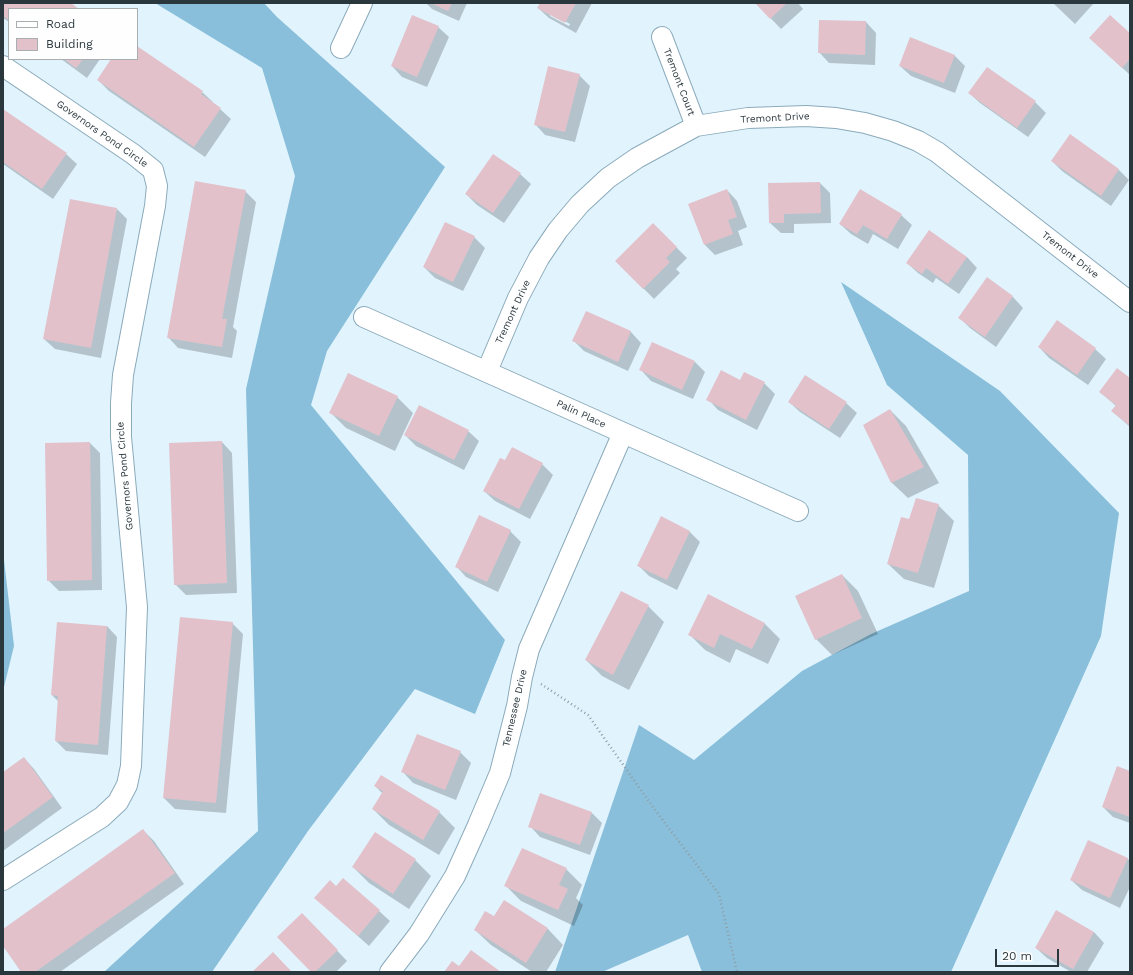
<!DOCTYPE html>
<style>
body{margin:0}
#map{position:relative;width:1133px;height:975px;overflow:hidden;background:#e1f4fe;font-family:"Work Sans",sans-serif}
canvas{display:block}
.frame{position:absolute;inset:0;border:4px solid #2a373d;pointer-events:none}
.legend{position:absolute;left:8px;top:8px;width:130px;height:52px;box-sizing:border-box;background:#fefefe;border:1px solid #a9aeb1;margin:0;padding:5px 7px;list-style:none;font-size:12px;color:#2a373d}
.legend li{display:flex;align-items:center;gap:8px;height:20px}
.legend b{width:20px;border:1px solid #a9aeb1}
.scale{position:absolute;left:995px;top:949px;width:64px;height:18px;box-sizing:border-box;border:2px solid #2a373d;border-top:0;padding-left:5px;font-size:12px;line-height:14px;white-space:nowrap;color:#2a373d;-webkit-text-stroke:3px #fefefe;paint-order:stroke}
</style>
<div id="map">
<canvas width="1133" height="975"></canvas>
<div class="frame"></div>
<ul class="legend">
<li><b style="height:5px;background:#fff"></b>Road</li>
<li><b style="height:11px;background:#e3c1ca"></b>Building</li>
</ul>
<div class="scale">20 m</div>
</div>
<script>
const g = document.querySelector('canvas').getContext('2d');
g.lineJoin = 'round';
function paint(path, color) {
  g.fillStyle = color;
  g.fill(path, 'evenodd');
}
function shape(rows) {
  const path = new Path2D();
  for (const r of rows) {
    path.moveTo(r[0], r[1]);
    for (let i = 2; i < r.length; i += 2) path.lineTo(r[i], r[i + 1]);
  }
  return path;
}
function stroke(path, color, width, dash) {
  g.strokeStyle = color;
  g.lineWidth = width;
  g.lineCap = dash ? 'butt' : 'round';
  g.setLineDash(dash || []);
  g.stroke(path);
}
function label(font, color, halo, rows, align = 'center') {
  g.font = font + ' "Work Sans",sans-serif';
  g.lineWidth = 3;
  g.setLineDash([]);
  g.textBaseline = 'middle';
  g.strokeStyle = halo;
  g.fillStyle = color;
  for (const [text, x, y, turn = 0] of rows) {
    g.save();
    g.translate(x, y);
    g.rotate((+turn || 0) * Math.PI / 180);
    g.textAlign = isNaN(turn) ? turn : align;
    if (halo) g.strokeText(text, 0, 0);
    g.fillText(text, 0, 0);
    g.restore();
  }
}
paint(shape([
 [155,3,264,3,277,17,445,167,327,351,311,405,505,640,475,714,415,689,308,831,212,972,104,972,258,831,246,389,295,176,262,68],
 [841,282,1000,391,1119,513,1101,636,951,972,702,972,688,935,602,972,555,972,639,725,694,760,802,671,871,634,969,591,968,455,887,385],
 [3,551,14,646,3,691]
]), '#89bfda');
paint(shape([
 [3,3,69,3,77,9,9,9,9,22,3,18],
 [426,3,467,3,459,21,432,9],
 [541,3,592,3,576,33,549,18,538,8],
 [550,13,570,24,569,26,550,16],
 [756,3,798,3,803,9,781,29],
 [1053,3,1094,3,1075,24],
 [866,22,876,33,875,65,829,63,819,52],
 [438,27,449,37,427,87,402,77,392,66],
 [1130,35,1130,75,1090,38],
 [911,38,955,56,965,66,955,93,911,76,900,66],
 [137,47,202,92,213,102,212,103,220,109,231,119,205,157,109,91,98,80,113,59,137,59],
 [61,59,100,59,87,78],
 [579,75,590,86,575,142,545,135,535,124],
 [969,93,1035,102,1046,113,1028,137,980,103],
 [3,110,66,154,77,164,53,199,3,164],
 [1070,135,1119,170,1129,180,1111,206,1062,171,1052,161],
 [520,174,531,184,504,223,477,205,466,194],
 [820,183,830,193,831,223,794,224,794,233,781,233,770,223],
 [727,190,737,201,747,227,738,231,743,245,715,255,705,245],
 [245,191,256,202,233,327,237,331,232,358,178,348,168,337],
 [117,209,127,219,101,358,55,349,44,339],
 [901,215,912,225,898,249,873,234,868,244,851,234,840,224],
 [653,224,687,258,676,269,680,273,654,299,616,261],
 [474,237,485,248,463,291,435,278,424,267],
 [967,257,977,268,959,294,936,278,933,283,918,273,907,263],
 [987,279,1013,297,1023,308,996,347,970,328,960,318],
 [586,312,631,332,641,343,628,371,584,351,574,341],
 [1039,347,1095,349,1106,359,1088,385,1049,358],
 [694,361,705,372,693,399,651,381,641,370],
 [745,373,764,383,775,394,757,430,718,410,708,399,740,381],
 [1130,379,1130,427,1112,411,1116,406,1100,392],
 [397,397,413,413,395,451,346,428,330,412],
 [789,402,846,403,857,413,840,438,800,412],
 [890,410,906,426,939,483,908,498,892,483,864,426],
 [468,431,479,441,464,470,416,446,405,435],
 [222,442,232,453,237,593,186,595,175,584],
 [90,443,100,453,102,590,59,591,48,580],
 [505,462,542,464,553,475,530,519,495,501,484,491],
 [938,505,954,521,934,588,904,579,888,564,910,520],
 [662,518,690,532,700,542,677,590,649,576,638,565],
 [510,531,521,542,498,592,466,577,456,566],
 [842,575,858,591,878,634,832,655,816,639],
 [648,606,664,622,629,690,602,676,586,660],
 [232,623,243,634,226,813,175,809,164,798],
 [764,623,780,639,768,664,736,649,730,663,705,650,689,634],
 [107,626,117,637,108,755,66,751,56,741,59,702,52,695],
 [460,752,471,763,456,800,413,783,403,772],
 [24,758,34,769,62,808,3,851,3,773],
 [1130,772,1130,823,1113,817,1103,807],
 [375,786,439,812,455,828,439,855,389,825,373,809,383,794],
 [591,812,602,823,590,855,540,837,530,826],
 [143,830,154,841,184,884,60,972,22,972,3,945,3,930],
 [375,833,415,860,431,876,409,909,369,883,353,867],
 [1089,841,1128,859,1130,861,1130,887,1120,908,1082,890,1071,880],
 [566,869,582,885,576,898,583,905,574,926,521,901,505,885],
 [336,887,379,911,390,921,369,946,315,898],
 [504,901,548,929,563,945,546,972,532,972,491,945,475,930,494,917],
 [312,924,347,961,336,972,312,972],
 [1094,932,1104,943,1087,972,1071,972,1047,958,1036,948]
]), '#0003');
paint(shape([
 [3,3,71,3,79,9,9,9,9,20,3,16],
 [431,3,452,3,448,11],
 [540,3,576,3,565,23,537,8],
 [755,3,787,3,770,19],
 [412,15,439,26,417,77,391,66],
 [1110,15,1130,33,1130,59,1122,68,1089,38],
 [819,20,866,21,865,55,818,53],
 [910,37,955,55,944,83,899,66],
 [137,46,203,91,201,94,221,108,194,147,97,80,111,59,137,59],
 [64,59,83,59,76,68],
 [548,66,580,74,565,132,534,125],
 [987,67,1036,101,1017,128,968,93],
 [3,109,67,153,42,189,3,162],
 [1070,134,1119,169,1101,196,1051,161],
 [493,154,521,173,493,213,465,194],
 [195,181,246,190,222,319,227,319,222,347,167,338],
 [820,182,821,213,784,214,784,223,769,223,768,183],
 [727,189,737,217,728,220,733,234,704,245,688,204],
 [860,189,902,214,887,239,863,225,857,234,839,224],
 [70,199,117,208,91,348,43,339],
 [445,222,475,236,453,282,423,267],
 [653,223,677,247,666,258,670,262,643,289,615,261],
 [929,230,967,257,948,284,926,268,922,274,906,263],
 [987,277,1013,296,985,337,958,318],
 [586,311,631,331,618,362,572,341],
 [1057,320,1096,348,1077,375,1038,347],
 [652,342,695,361,682,390,639,370],
 [1117,368,1130,378,1130,426,1111,411,1116,405,1099,392],
 [721,370,740,380,744,372,765,382,746,420,706,400],
 [348,373,398,396,379,436,329,413],
 [805,375,847,402,829,429,788,402],
 [419,405,469,430,454,460,404,435],
 [890,409,924,467,891,483,863,425],
 [222,441,227,583,174,585,169,443],
 [90,442,92,580,47,581,45,443],
 [512,447,543,463,519,509,483,491,500,458,505,460],
 [916,498,939,504,918,573,887,564,901,517,909,519],
 [479,515,511,530,487,582,455,567],
 [661,516,690,531,667,580,637,566],
 [842,574,862,618,815,640,795,596],
 [621,591,649,605,613,675,585,660],
 [708,594,765,623,752,649,720,634,714,648,688,635],
 [180,617,233,622,216,803,163,798],
 [57,622,107,626,98,745,55,741,58,696,51,695],
 [417,734,461,751,445,790,401,772],
 [24,757,53,797,3,833,3,772],
 [1117,766,1130,771,1130,817,1102,807],
 [381,775,440,811,423,840,372,809,383,791,374,786],
 [540,793,592,812,580,845,528,827],
 [143,829,175,873,35,972,21,972,3,946,3,929],
 [375,832,416,859,393,894,352,867],
 [1088,840,1128,858,1110,898,1070,880],
 [522,848,567,868,559,885,568,889,558,910,504,886],
 [343,878,380,910,358,936,314,898,330,880,336,886],
 [504,900,548,928,526,963,474,930,485,911,494,916],
 [1056,910,1094,932,1073,969,1035,948],
 [302,913,338,950,315,972,311,972,277,937],
 [471,950,501,972,444,972,452,961,459,966],
 [273,952,292,972,252,972]
]), '#e3c1ca');
const minor = shape([
 [662,37,696,126],
 [341,48,362,3],
 [3,66,133,154,153,170,157,186,155,206,123,375,121,403,121,437,137,607,131,766,127,785,118,802,102,817,3,880],
 [364,317,798,511],
 [487,371,518,298,539,258,558,230,580,204,608,178,637,158,696,126,748,118,806,116,836,118,865,123,893,131,918,141,937,152,1130,302],
 [390,972,419,934,455,876,478,825,500,773,517,706,522,677,529,649,623,433]
]);
stroke(minor, '#8baaba', 22);
stroke(shape([
 [541,684,588,715,655,810,719,894,737,972]
]), '#8d9da5', 2.5, [1, 3]);
stroke(minor, '#fff', 20);
label('10px', '#2a373d', '#fefefe', [
 ["Tremont Court",679,82,69],
 ["Tremont Drive",775,118,-3],
 ["Governors Pond Circle",102,134,35],
 ["Tremont Drive",1070,255,38],
 ["Tremont Drive",513,312,-65],
 ["Palin Place",581,414,25],
 ["Governors Pond Circle",125,476,-95],
 ["Tennessee Drive",515,708,-77]
]);
</script>
